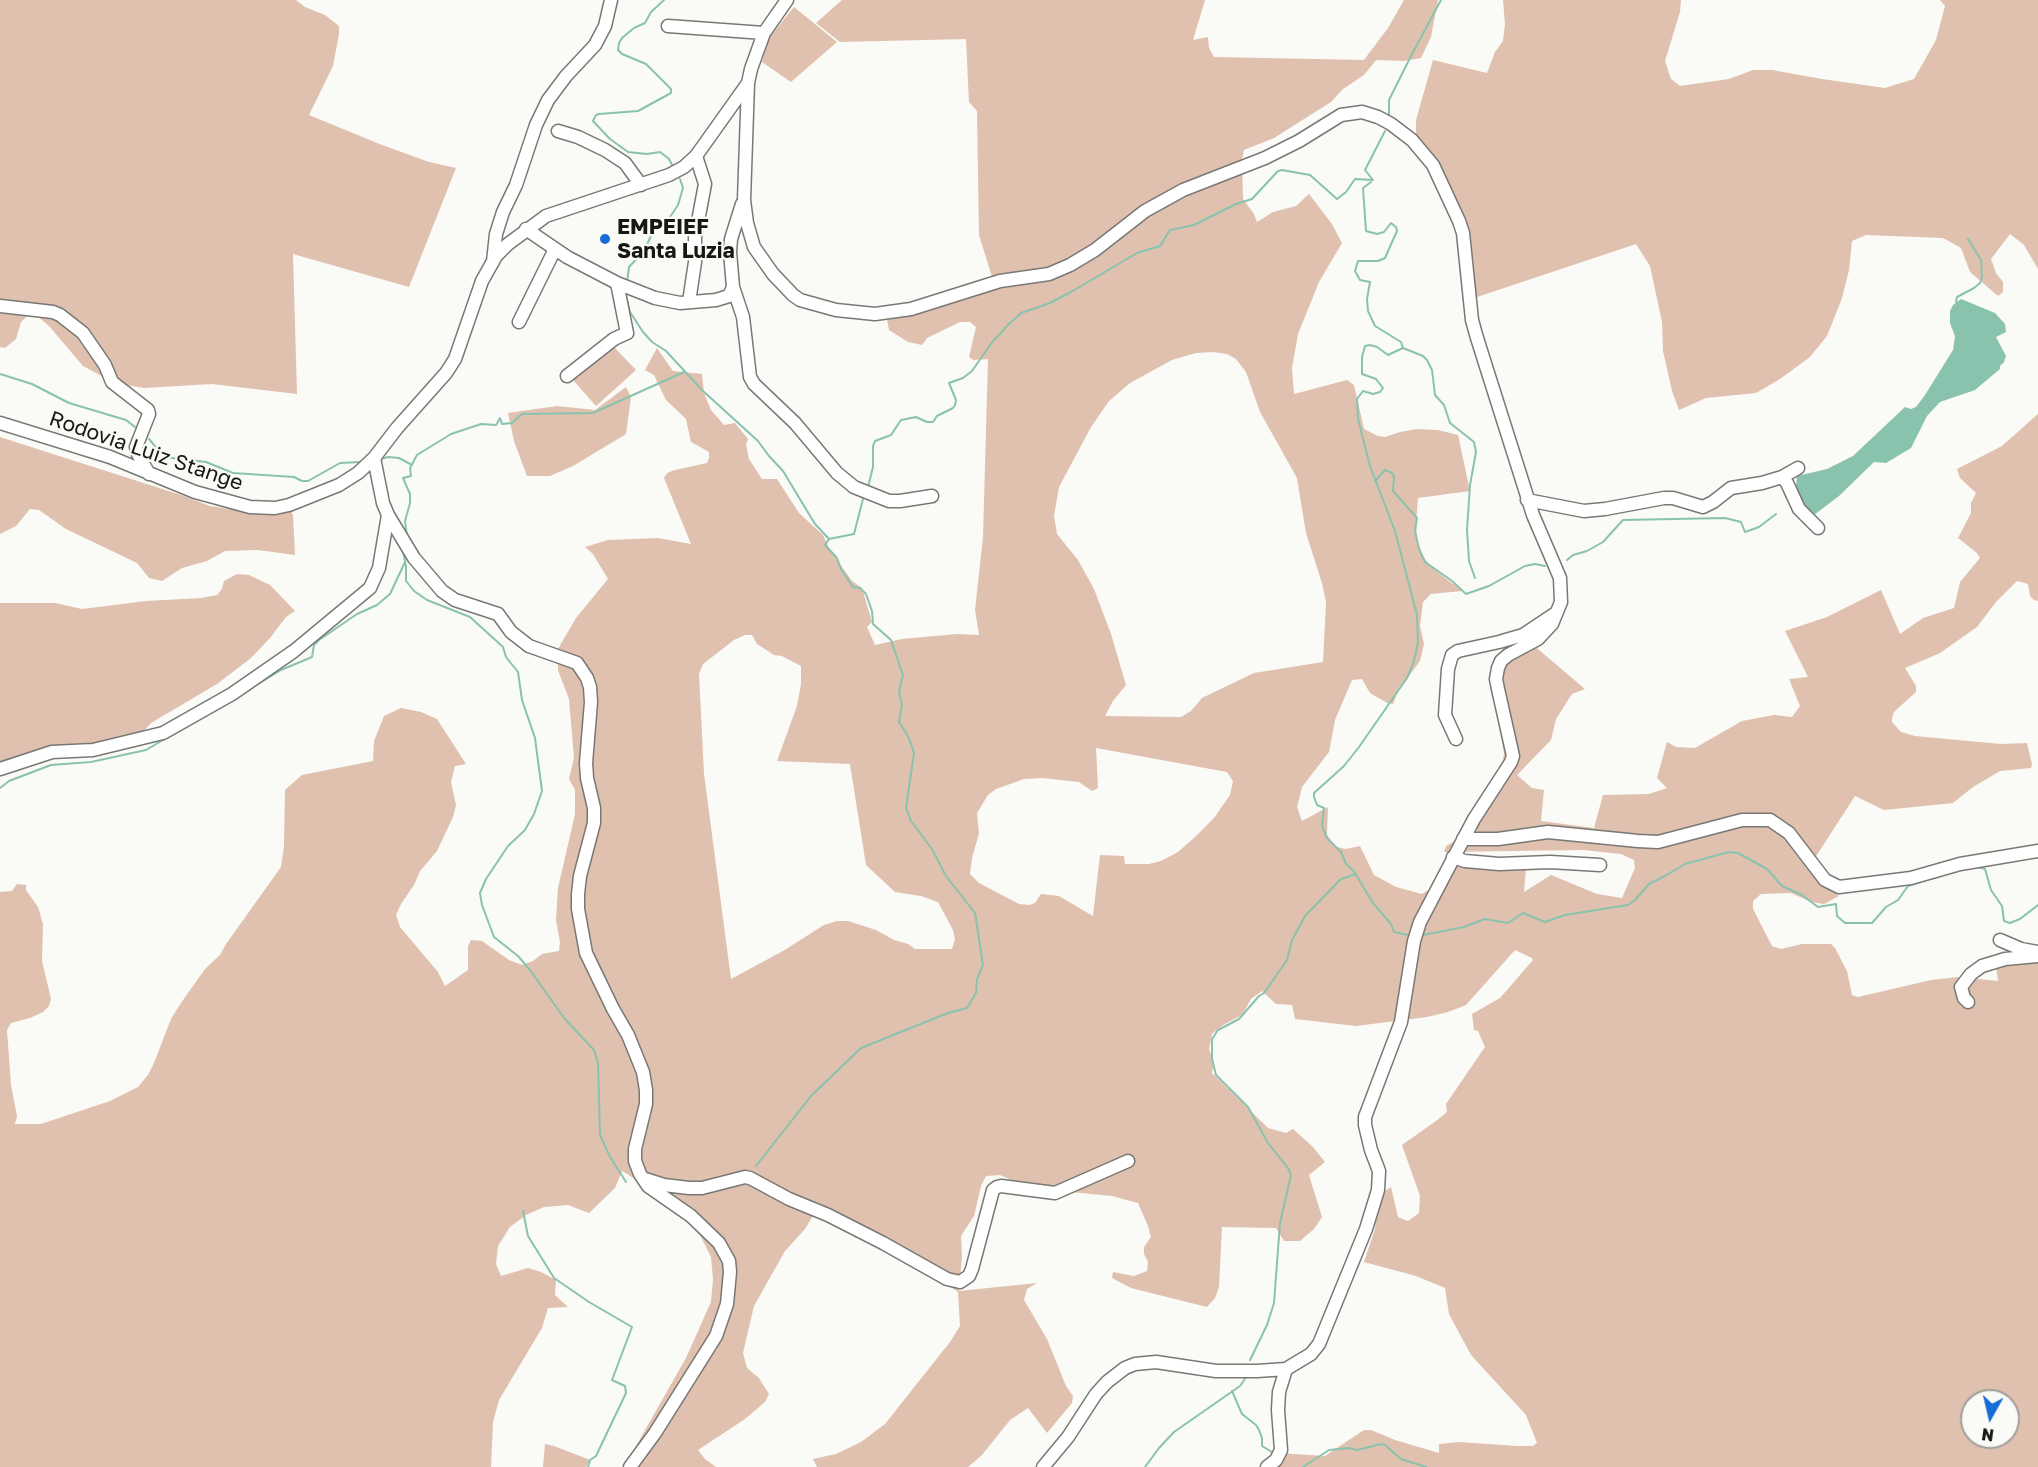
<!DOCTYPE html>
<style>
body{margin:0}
#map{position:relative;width:2038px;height:1467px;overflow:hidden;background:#fafaf6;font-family:"Golos Text",sans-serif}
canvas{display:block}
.north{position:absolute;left:1960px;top:1389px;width:60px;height:60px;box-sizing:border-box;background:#fafaf6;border:2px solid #9f9f9c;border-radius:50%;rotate:188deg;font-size:16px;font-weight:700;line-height:24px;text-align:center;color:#171716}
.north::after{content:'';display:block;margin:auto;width:21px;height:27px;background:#166cd6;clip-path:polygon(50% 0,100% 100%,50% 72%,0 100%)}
</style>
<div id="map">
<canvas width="2038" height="1467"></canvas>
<div class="north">N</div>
</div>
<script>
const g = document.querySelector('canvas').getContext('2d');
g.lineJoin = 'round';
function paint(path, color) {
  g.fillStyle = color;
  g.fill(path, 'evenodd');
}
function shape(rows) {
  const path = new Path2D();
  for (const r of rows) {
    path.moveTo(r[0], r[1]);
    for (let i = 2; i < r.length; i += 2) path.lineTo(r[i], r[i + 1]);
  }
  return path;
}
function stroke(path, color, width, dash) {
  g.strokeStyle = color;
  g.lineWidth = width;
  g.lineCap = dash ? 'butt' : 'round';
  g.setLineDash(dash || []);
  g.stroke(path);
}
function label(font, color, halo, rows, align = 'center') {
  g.font = font + ' "Golos Text",sans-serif';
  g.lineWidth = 4.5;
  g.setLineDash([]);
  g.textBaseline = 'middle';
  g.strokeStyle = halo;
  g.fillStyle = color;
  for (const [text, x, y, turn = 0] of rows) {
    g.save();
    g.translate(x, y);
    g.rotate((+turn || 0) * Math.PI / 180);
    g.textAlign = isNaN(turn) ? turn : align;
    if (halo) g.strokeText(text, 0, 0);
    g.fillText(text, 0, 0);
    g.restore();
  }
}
paint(shape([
 [0,0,296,0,305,7,325,15,339,26,339,34,333,66,309,115,382,145,429,162,456,168,409,287,293,254,297,394,212,384,144,388,115,383,83,366,49,326,36,315,28,315,21,322,16,339,5,348,0,347],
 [842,0,1205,0,1193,40,1208,37,1209,48,1214,57,1364,60,1388,28,1404,0,1438,0,1431,37,1421,58,1404,61,1376,60,1364,75,1343,89,1331,102,1274,138,1244,150,1242,159,1243,199,1254,214,1257,222,1273,212,1296,206,1309,194,1332,224,1342,243,1319,282,1298,334,1292,368,1294,394,1347,380,1354,385,1364,429,1378,436,1385,437,1400,432,1417,429,1438,430,1458,435,1470,491,1418,498,1416,524,1417,540,1423,556,1431,567,1462,591,1431,594,1423,602,1420,626,1424,644,1420,661,1398,691,1393,704,1387,703,1370,693,1362,679,1352,680,1335,720,1329,752,1302,787,1297,807,1302,821,1328,807,1327,835,1336,847,1346,849,1360,846,1374,875,1396,887,1422,894,1436,885,1446,863,1526,867,1524,892,1551,875,1597,894,1622,898,1635,868,1634,860,1621,854,1583,850,1444,852,1446,846,1455,841,1479,837,1472,817,1503,760,1504,753,1491,677,1495,659,1501,652,1505,646,1525,638,1585,689,1572,694,1556,719,1551,740,1517,775,1532,788,1544,790,1541,821,1594,828,1603,795,1649,794,1667,788,1657,778,1667,742,1676,747,1695,748,1742,721,1774,715,1792,717,1800,706,1789,679,1808,677,1785,631,1827,617,1881,590,1900,634,1923,618,1954,608,1960,582,1980,558,1977,553,1958,538,1971,513,1971,503,1976,493,1960,478,1957,469,2002,446,2038,414,2038,601,2034,600,2030,596,2028,584,2017,581,1996,602,1977,627,1940,653,1905,668,1916,686,1916,692,1894,712,1892,718,1892,722,1901,732,1915,736,2001,744,2027,743,2032,764,2031,768,2000,771,1973,787,1953,803,1884,810,1855,796,1809,867,1839,896,1824,904,1811,902,1791,893,1761,894,1753,901,1753,909,1772,946,1781,949,1802,944,1831,944,1835,948,1847,971,1852,995,1858,997,1931,980,1958,977,1998,981,1996,966,2038,961,2038,1467,1270,1467,1279,1453,1325,1456,1364,1430,1371,1430,1395,1440,1439,1453,1439,1444,1459,1442,1517,1446,1533,1446,1537,1443,1526,1415,1471,1355,1449,1314,1445,1288,1416,1276,1364,1262,1375,1229,1378,1198,1385,1191,1391,1187,1398,1217,1408,1221,1419,1213,1420,1196,1402,1145,1436,1121,1447,1112,1446,1104,1485,1047,1478,1031,1474,1030,1472,1014,1500,998,1533,960,1532,958,1515,950,1466,1005,1448,1012,1427,1017,1356,1026,1295,1019,1292,1005,1276,1004,1262,991,1251,999,1242,1015,1223,1025,1212,1034,1209,1049,1214,1063,1212,1073,1268,1128,1286,1133,1293,1129,1312,1146,1325,1162,1309,1175,1322,1217,1314,1229,1300,1241,1284,1241,1276,1228,1222,1227,1219,1287,1215,1298,1207,1307,1131,1288,1112,1278,1113,1272,1134,1276,1147,1271,1148,1262,1144,1254,1144,1247,1151,1237,1148,1226,1138,1203,1112,1196,1070,1192,1018,1183,1000,1175,986,1176,981,1186,974,1216,961,1236,962,1256,959,1291,1037,1283,1027,1289,1024,1300,1047,1339,1066,1386,1073,1396,1072,1403,1047,1433,1028,1408,1010,1420,982,1455,968,1467,817,1467,813,1459,836,1454,861,1442,885,1424,950,1342,960,1326,958,1292,911,1261,816,1211,805,1229,785,1251,754,1306,743,1353,747,1368,759,1378,769,1394,765,1402,745,1419,698,1450,705,1459,716,1467,624,1467,686,1358,711,1302,713,1279,711,1257,694,1223,653,1190,622,1171,615,1188,589,1213,568,1205,544,1207,526,1215,510,1227,498,1246,496,1264,501,1276,528,1268,541,1272,556,1280,555,1295,568,1307,548,1308,542,1328,499,1400,493,1422,491,1467,0,1467,0,892,12,891,17,884,26,885,26,890,38,907,43,924,42,961,51,999,49,1006,43,1012,30,1018,11,1023,7,1030,11,1085,17,1116,15,1124,41,1124,110,1101,138,1087,148,1075,154,1063,171,1019,181,1003,205,969,220,955,226,944,281,867,284,846,285,790,302,775,373,761,374,741,384,716,401,708,421,712,437,719,466,764,455,766,451,782,456,805,453,817,437,851,420,871,414,885,401,904,396,915,400,927,438,972,445,986,468,970,468,946,471,940,482,941,509,960,522,965,533,961,542,954,559,951,560,942,556,920,558,888,575,814,575,790,569,779,574,758,569,699,558,670,558,662,550,654,558,649,576,618,608,579,593,554,585,547,608,540,658,538,691,544,664,478,667,473,675,470,707,463,709,458,709,452,691,442,686,419,666,400,654,375,645,370,657,348,673,371,702,374,704,393,711,410,724,425,735,423,748,439,746,444,749,459,762,479,777,479,799,513,823,535,830,550,852,581,862,588,872,622,867,627,875,645,902,639,957,634,979,635,975,610,983,537,988,359,973,360,969,357,976,327,970,322,960,322,927,338,922,345,908,342,889,330,886,314,993,280,979,235,977,111,969,102,966,39,840,42,816,23],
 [1213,352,1227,354,1236,359,1246,372,1260,412,1297,478,1306,533,1322,583,1326,602,1323,662,1254,673,1202,698,1191,711,1181,717,1105,716,1113,701,1126,685,1111,634,1094,589,1078,560,1057,534,1054,516,1059,487,1091,427,1109,401,1130,383,1172,360,1196,353],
 [745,635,752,635,757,644,774,655,782,656,801,666,801,684,797,706,777,761,850,764,866,865,895,892,921,896,938,902,953,930,955,939,952,949,915,949,908,944,894,940,876,930,848,921,837,921,824,925,783,951,731,979,704,774,699,674,703,664,734,640],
 [1096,748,1227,772,1233,781,1230,795,1214,818,1195,837,1178,852,1161,861,1149,864,1125,864,1124,856,1100,855,1093,916,1059,896,1041,894,1035,903,1029,905,1019,904,979,883,970,874,972,858,979,833,977,813,988,795,996,789,1024,779,1043,778,1079,782,1092,791,1098,788],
 [1972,1401,2008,1401,2008,1437,1972,1437],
 [1503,0,1681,0,1680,12,1665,61,1671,79,1680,86,1729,79,1753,70,1772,70,1822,79,1885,88,1914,79,1936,40,1945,6,1940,0,2038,0,2038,269,2024,245,2010,234,1991,259,1996,273,2003,282,2003,292,1998,296,1970,272,1961,248,1943,238,1866,235,1852,241,1849,270,1842,298,1827,336,1810,357,1780,379,1756,393,1706,398,1679,410,1672,391,1663,351,1662,322,1650,266,1636,244,1468,300,1456,219,1429,172,1416,135,1416,120,1433,60,1487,73,1495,52,1503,41,1505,24],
 [794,7,837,42,791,82,762,62,769,38],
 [612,345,636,370,596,406,573,380],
 [626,387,631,397,626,434,573,466,550,476,527,476,514,441,508,413,557,406,595,410],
 [0,437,181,495,210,506,243,511,286,504,293,515,295,555,258,550,225,551,207,561,182,568,162,581,149,578,137,563,66,529,39,510,30,509,16,526,0,534],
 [237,574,249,575,270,585,295,611,286,617,270,638,251,658,217,684,151,723,142,733,0,766,0,603,55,603,82,609,146,601,201,598,217,595,222,589,224,581],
 [545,1444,554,1446,590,1460,586,1467,543,1467]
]), '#e0c0ae');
paint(shape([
 [1961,299,1995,313,2005,324,2006,332,1996,337,2006,356,2004,362,2000,366,2000,369,1975,390,1940,402,1927,416,1911,448,1886,463,1874,462,1839,496,1814,515,1803,507,1796,487,1797,476,1827,469,1853,456,1905,407,1911,409,1916,407,1925,395,1953,350,1955,336,1950,323,1950,311,1953,305]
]), '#89c3ad');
stroke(shape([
 [664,0,651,12,645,23,634,28,622,38,619,43,618,50,622,54,646,64,671,89,671,93,638,111,599,114,596,115,593,121,610,139,628,152,647,154,660,152,669,159,673,167],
 [1389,116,1389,100,1411,56,1441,0],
 [1373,180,1365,170,1385,131],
 [1371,182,1363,188,1366,231,1377,234,1384,232,1391,223,1396,227,1397,231,1385,258,1378,261,1358,261,1355,271,1360,280,1370,282,1367,299,1368,311,1375,326,1401,342,1403,348],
 [627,282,629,267,644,251,656,225,670,217,678,205,683,188,680,179],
 [626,296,630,312,643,332,652,342,666,351,703,391,758,441,769,456,783,471,815,524,829,539],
 [1956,302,1957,297,1974,288,1980,283,1982,277,1981,260,1968,239],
 [1403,348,1388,355,1377,347,1370,345,1365,346,1362,357,1362,374,1376,379,1383,388,1380,392,1373,394,1363,391,1357,399,1358,419,1370,466,1395,531,1417,615,1418,642,1414,661,1407,678,1359,747,1344,766,1314,793,1314,797,1317,805,1324,808,1322,826,1327,838,1341,852,1346,864,1353,870,1373,903,1391,924,1394,932,1408,935],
 [1403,348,1423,356,1427,360,1432,370,1435,395,1444,405,1450,423,1474,442,1476,452,1470,485,1467,530,1469,561,1475,578],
 [0,374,32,384,69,403,126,420,135,427],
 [149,439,164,457,206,462,233,473,294,477,302,481,308,481,340,463,360,462],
 [381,459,388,457,399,458,412,465],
 [1375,481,1385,470,1392,473,1394,476,1393,491,1417,518,1415,531,1419,549,1425,562,1452,581,1466,594,1489,586,1525,566,1535,564,1545,566],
 [868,487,873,467,873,446,875,441,891,435,901,420,916,417,927,422,933,422,937,416,953,408,955,405,956,400,949,383,963,378,972,371,993,341,1009,324,1021,313,1050,303,1071,292,1137,253,1160,246,1170,230,1194,225,1236,204,1252,199,1278,171,1282,170,1310,175,1337,199,1346,192,1355,179,1373,180],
 [407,536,405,521,410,503,410,494,403,478,411,476,410,468,417,455,451,434,481,424,496,425,500,418,502,424,512,423,522,414,593,413,684,372],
 [829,539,854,534,864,495],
 [403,550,406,567,406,581,414,591,427,600,470,617,503,647,506,657,518,672,522,700,535,738,542,791,534,814,525,830,508,846,486,879,480,893,482,905,494,937,518,956,530,970,564,1018,594,1050,598,1063,600,1135,610,1157,626,1182],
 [1567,560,1573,555,1587,551,1603,542,1623,520,1725,518,1741,522,1745,532,1759,527,1776,514],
 [237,697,281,670,312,657,314,645,319,640,357,614,377,605,390,594,405,562],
 [0,788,9,781,51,765,91,762,146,750,175,733],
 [1977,867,1985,869,1991,890,2002,906,2004,921,2010,923,2020,919,2038,905],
 [1423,935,1464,927,1485,919,1508,923,1523,913,1545,922,1565,915,1628,905,1635,900,1649,884,1665,876,1685,864,1729,852,1738,853,1767,869,1782,886,1802,895,1818,907,1836,904,1837,916,1845,923,1872,923,1886,907,1898,900,1908,886,1922,881],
 [756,1166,811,1096,861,1048,948,1013,967,1008,976,993,977,979,983,965,975,913,946,876,932,849,911,821,906,808,914,753,909,738,899,722,902,705,899,691,903,675,891,640,873,624,872,611,866,594,860,588,853,587,841,569,837,558,825,545,829,539],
 [523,1211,528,1236,554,1278,589,1302,632,1327,612,1380,625,1386,626,1393,596,1456,590,1460,588,1467],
 [1250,1360,1267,1325,1274,1303,1280,1223,1291,1175,1288,1168,1268,1143,1248,1107,1216,1075,1212,1059,1212,1039,1218,1030,1239,1019,1259,996,1264,993,1287,960,1292,940,1305,916,1341,879,1356,874],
 [1232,1391,1242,1414,1256,1425,1259,1430,1262,1438,1262,1446,1275,1454],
 [1145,1467,1159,1448,1174,1432,1240,1386,1247,1376],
 [1303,1467,1329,1450,1348,1448,1357,1450,1381,1444,1385,1445,1401,1459,1426,1467]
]), '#89c3ad', 2);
const minor = shape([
 [668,26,764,33],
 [748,83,744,200,747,223,754,247,773,274,793,295,800,300,836,310,875,314,911,309,1000,281,1049,274,1070,265,1095,250,1145,211,1183,190,1265,158,1299,141,1341,115,1362,112,1378,117,1391,124,1412,140,1433,165,1459,221,1463,233,1472,320,1477,338,1533,515,1560,578,1561,602,1552,624,1538,639,1508,655,1501,661,1498,668,1496,679,1498,689,1513,756,1511,762,1474,819,1420,922,1414,941,1401,1022,1365,1117,1365,1125,1371,1150,1379,1171,1378,1190,1366,1229,1319,1344,1311,1354,1286,1369,1257,1371,1216,1371,1156,1362,1135,1364,1125,1368,1107,1382,1096,1394,1068,1437,1043,1467],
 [558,131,578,137,605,150,625,163,641,185],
 [526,229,567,257,617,283,655,298,680,303,716,300,729,296,733,287,730,252,731,239,742,204],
 [493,262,496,234,503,212,516,185,536,125,548,100,566,76,595,45,605,26,611,0],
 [733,287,743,317,750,377,754,384,795,423,837,473,854,487,889,501,900,501,932,496],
 [689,302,695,262,695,237,705,184,696,156],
 [0,306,53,312,60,315,83,333,105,365,112,382,148,410,149,414,136,447,138,454,149,474],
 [519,322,555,249],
 [567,376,614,339,627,333,617,283],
 [0,423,110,457,195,492,250,507,275,508,289,505,339,485,358,473,374,458,397,428,446,373,455,359,482,281,496,256,508,244,546,216,669,175,684,167,696,156,748,83,751,69,764,33,787,0],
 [374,458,383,503,388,515,414,558,442,591,455,600,498,614,511,632,529,646,577,663,587,678,590,687,591,702,586,763,587,778,594,808,594,823,580,876,578,894,578,909,586,953,613,1009,628,1035,643,1072,646,1090,646,1104,635,1149,635,1161,640,1174,648,1186,691,1216,719,1243,729,1261,730,1272,727,1304,716,1336,655,1433,630,1467],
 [1782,477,1787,483,1799,509,1818,528],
 [1527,500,1584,511,1605,509,1664,498,1673,498,1703,507,1713,502,1731,488,1762,483,1782,477,1798,468],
 [1456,739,1445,715,1448,669,1452,655,1458,651,1499,642,1523,635,1556,613],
 [0,769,52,752,93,750,163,733,232,694,294,651,370,588,379,568,388,515],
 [1463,839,1498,839,1548,832,1638,841,1658,842,1742,820,1770,820,1789,833,1825,880,1839,887,1911,878,1960,864,2038,851],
 [1453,857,1465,861,1499,864,1550,862,1600,865],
 [2000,940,2021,949,2037,952],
 [1968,1002,1964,998,1961,987,1971,974,1982,966,2005,959,2038,956],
 [645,1179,664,1185,689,1188,702,1188,745,1177,750,1178,789,1199,828,1215,883,1243,947,1279,960,1282,969,1276,972,1269,993,1190,997,1187,1001,1186,1055,1193,1128,1161],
 [1267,1467,1276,1460,1281,1450,1278,1410,1279,1392,1286,1369]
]);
stroke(minor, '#787875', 15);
stroke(minor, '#fff', 12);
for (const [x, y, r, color] of [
 [605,239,6,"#166cd6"]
]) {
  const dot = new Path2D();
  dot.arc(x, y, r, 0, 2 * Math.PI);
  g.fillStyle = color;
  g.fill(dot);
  stroke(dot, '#fafaf6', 2);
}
label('bold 21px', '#171716', '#fafaf6', [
 ["EMPEIEF",617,227],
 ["Santa Luzia",617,251]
], 'left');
label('21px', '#171716', '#fafaf6', [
 ["Rodovia Luiz Stange",146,451,19]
]);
</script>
